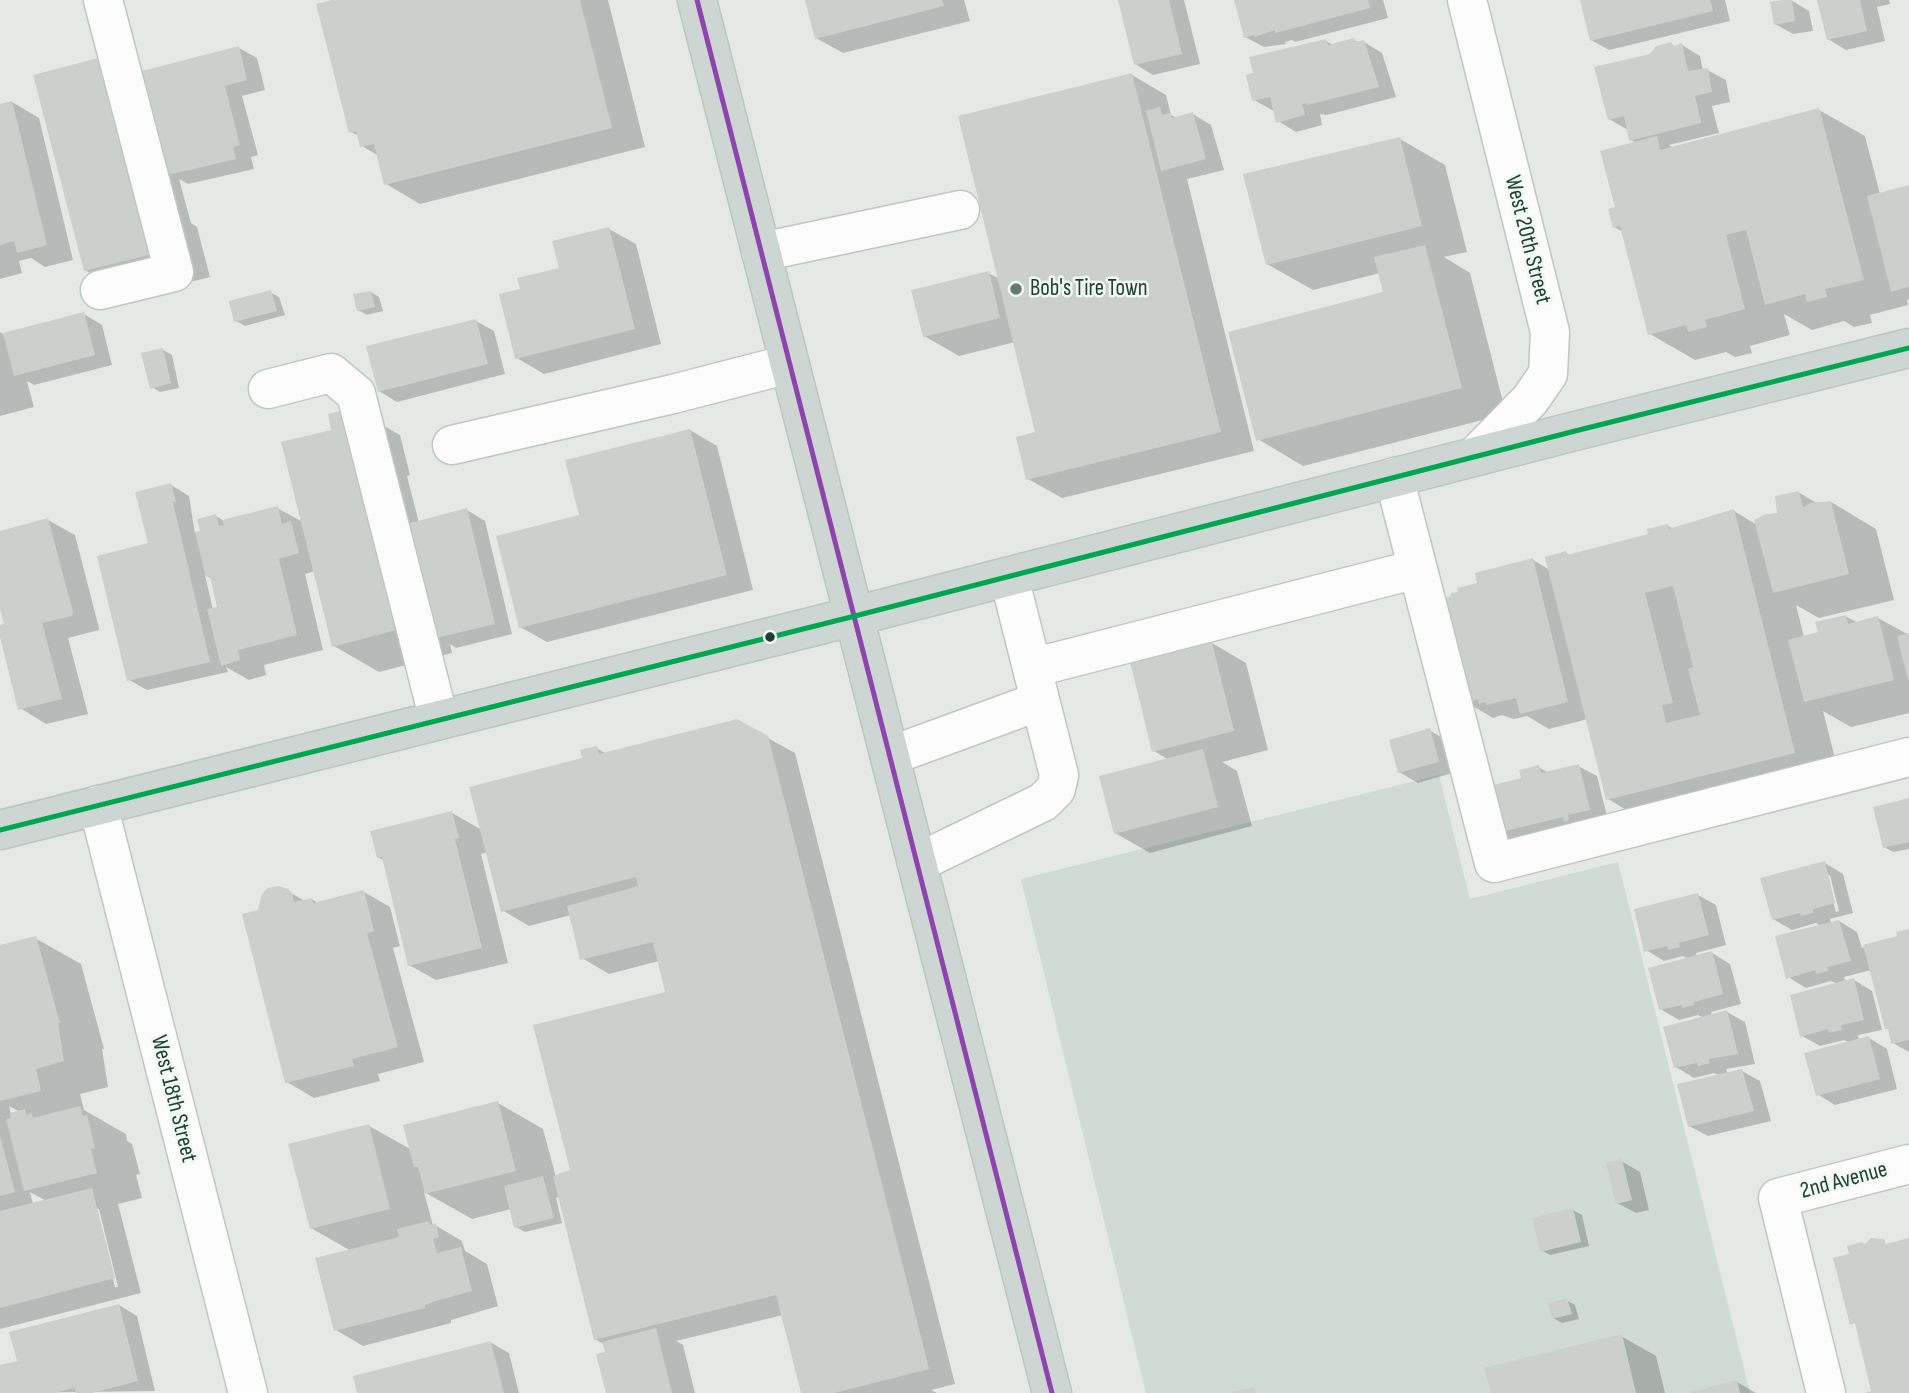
<!DOCTYPE html>
<style>
body{margin:0}
canvas{display:block;background:#e4e9e6}
</style>
<canvas width="1909" height="1393"></canvas>
<script>
const g = document.querySelector('canvas').getContext('2d');
g.lineJoin = 'round';
function paint(path, color) {
  g.fillStyle = color;
  g.fill(path, 'evenodd');
}
function shape(rows) {
  const path = new Path2D();
  for (const r of rows) {
    path.moveTo(r[0], r[1]);
    for (let i = 2; i < r.length; i += 2) path.lineTo(r[i], r[i + 1]);
  }
  return path;
}
function stroke(path, color, width, dash) {
  g.strokeStyle = color;
  g.lineWidth = width;
  g.lineCap = dash ? 'butt' : 'round';
  g.setLineDash(dash || []);
  g.stroke(path);
}
function label(font, color, halo, rows, align = 'center') {
  g.font = font + ' "Sofia Sans Condensed",sans-serif';
  g.lineWidth = 5;
  g.setLineDash([]);
  g.textBaseline = 'middle';
  g.strokeStyle = halo;
  g.fillStyle = color;
  for (const [text, x, y, turn = 0] of rows) {
    g.save();
    g.translate(x, y);
    g.rotate((+turn || 0) * Math.PI / 180);
    g.textAlign = isNaN(turn) ? turn : align;
    if (halo) g.strokeText(text, 0, 0);
    g.fillText(text, 0, 0);
    g.restore();
  }
}
paint(shape([
 [1439,775,1470,899,1618,862,1750,1393,1146,1393,1021,879]
]), '#d1dbd5');
paint(shape([
 [339,0,608,0,645,147,420,204,386,184,379,156,362,146,359,136,351,132],
 [807,0,964,0,970,21,843,53,816,38],
 [1120,0,1184,0,1200,64,1153,75,1135,64],
 [1236,0,1383,0,1388,18,1295,42,1292,40,1285,42,1286,44,1264,47,1245,37],
 [1582,0,1725,0,1730,21,1609,50,1591,40],
 [1791,0,1809,11,1813,31,1793,34,1775,24],
 [1818,0,1889,0,1890,4,1877,7,1885,41,1846,50,1828,39],
 [1354,40,1360,43,1364,42,1382,53,1396,97,1327,115,1320,114,1322,125,1296,132,1278,121,1275,110,1272,110,1254,100,1326,41,1333,45],
 [1682,45,1700,56,1703,71,1707,70,1726,80,1730,102,1712,106,1719,133,1669,145,1673,148,1819,110,1865,136,1880,194,1909,187,1909,300,1907,299,1908,305,1870,315,1872,323,1854,327,1844,321,1812,330,1784,314,1790,335,1750,346,1752,353,1735,357,1726,352,1695,360,1650,334,1623,232,1614,227,1617,209,1637,143,1631,140,1628,130,1609,119,1651,56],
 [239,48,257,58,265,90,242,96,258,155,251,157,254,169,188,184,179,179,191,223,197,227,210,277,131,297,85,270,139,74],
 [1132,75,1166,95,1171,115,1177,118,1193,114,1211,125,1224,170,1187,179,1254,451,1062,498,1028,479,1038,434,1015,342,959,356,924,336,988,273,1000,279],
 [12,102,39,118,73,260,45,267,31,258,19,261,22,273,0,279,0,105],
 [1400,139,1445,165,1467,252,1444,257,1470,273,1506,414,1303,466,1258,439,1385,293,1380,273,1313,290,1267,264],
 [609,229,636,244,661,344,544,374,517,358,522,290,561,269],
 [270,292,279,297,285,315,245,326,236,321],
 [371,292,379,297,383,311,367,315,358,310],
 [84,314,102,325,112,365,34,385,27,381,34,407,0,416,0,332,4,335],
 [476,321,494,331,505,374,397,402,379,391],
 [163,350,172,355,179,388,160,392,152,387],
 [354,409,400,435,410,475,407,476,419,523,467,510,485,521,512,634,456,648,450,644,452,653,379,672,334,646,315,571,305,574,323,650,264,665,266,675,249,680,226,667,228,672,147,690,129,680,150,545,171,485,189,496,195,534,202,532,216,516,224,521,277,508,303,522,334,431],
 [205,575,212,579,220,608,213,610],
 [690,430,717,446,753,590,547,642,520,627,581,516],
 [1798,492,1818,504,1831,502,1876,529,1894,600,1819,618,1796,605,1804,637,1820,634,1845,616,1858,623,1878,618,1909,635,1909,713,1851,727,1823,711,1840,778,1653,826,1608,799,1588,719,1549,729,1527,716,1514,719,1502,715,1493,718,1466,702,1479,585,1533,560,1550,570,1566,553,1571,556,1650,535,1668,526,1674,529,1734,511,1757,525,1779,514],
 [48,520,75,535,99,628,99,630,68,638,88,714,46,724,20,708,0,630,0,627,6,626,0,602,0,532],
 [1212,643,1246,663,1268,750,1222,762,1237,771,1252,826,1150,853,1115,833,1169,760,1154,751],
 [737,721,795,753,955,1384,931,1390,937,1393,803,1393,783,1315,676,1341,683,1345,695,1393,608,1393,607,1353,605,1345,595,1339,560,1197,556,1198,562,1223,525,1232,516,1227,511,1209,472,1219,424,1192,433,1226,435,1225,462,1241,465,1251,487,1264,498,1306,451,1320,451,1323,363,1346,336,1330,351,1251,311,1228,369,1126,412,1150,498,1103,543,1129,556,1177,572,1171,667,993,659,961,609,974,582,958,571,915,529,926,502,910,487,852,481,854,508,963,436,980,409,965,384,861,378,857,452,813,482,830,584,759,596,748,607,754],
 [1429,730,1448,741,1456,772,1418,783,1399,772],
 [1578,766,1597,776,1608,820,1517,843,1498,832,1523,779,1538,767,1549,773],
 [1909,800,1909,849,1893,852,1884,847],
 [1825,863,1843,874,1853,913,1830,919,1831,924,1839,921,1857,932,1862,948,1899,937,1909,930,1909,1052,1893,1043,1890,1030,1886,1028,1871,970,1844,977,1846,982,1854,980,1872,991,1882,1030,1858,1035,1859,1041,1869,1038,1887,1049,1897,1089,1835,1105,1817,1094,1850,1043,1844,1040,1820,1046,1802,1036,1838,984,1831,981,1806,988,1788,977,1821,926,1816,923,1792,930,1773,919],
 [1826,875,1830,875,1839,911,1836,912],
 [284,889,305,901,311,899,318,903,364,892,390,907,400,946,393,948,424,1062,378,1074,380,1081,314,1098,287,1082,259,912],
 [1698,895,1716,905,1726,945,1696,953,1697,957,1712,953,1730,964,1741,1004,1711,1012,1712,1016,1727,1012,1745,1022,1755,1064,1726,1069,1728,1074,1742,1071,1760,1081,1771,1121,1708,1136,1689,1126,1720,1076,1714,1073,1694,1078,1676,1067,1704,1018,1698,1015,1679,1020,1660,1009,1688,959,1683,956,1664,961,1646,950],
 [35,938,81,964,104,1049,102,1049,108,1087,80,1094,84,1110,126,1134,127,1141,132,1144,140,1174,136,1175,142,1198,118,1204,141,1293,0,1329,0,947],
 [9,1106,20,1112,11,1114],
 [30,1192,46,1201,33,1204],
 [96,1209,99,1209,118,1287,115,1287],
 [1621,1161,1640,1172,1649,1210,1636,1213,1617,1203],
 [1573,1210,1582,1215,1589,1246,1550,1255,1541,1250],
 [1566,1300,1575,1305,1579,1319,1562,1323,1553,1318],
 [119,1305,137,1316,155,1391,0,1393,0,1367,19,1362],
 [1621,1336,1656,1356,1665,1393,1492,1393],
 [490,1342,509,1353,519,1393,359,1393],
 [1737,1382,1756,1393,1695,1393]
]), '#0003');
paint(shape([
 [332,0,580,0,612,128,384,185,374,144,360,147,356,131,349,133,316,4],
 [805,0,942,0,944,6,815,39],
 [1118,0,1169,0,1182,54,1134,65],
 [1234,0,1368,0,1370,8,1275,33,1275,30,1255,37,1254,35,1244,38],
 [1580,0,1710,0,1713,11,1590,41],
 [1782,0,1792,0,1795,21,1774,25,1770,2],
 [1817,0,1860,0,1867,31,1827,40],
 [1354,38,1355,42,1364,40,1379,87,1307,105,1307,103,1302,104,1305,115,1276,123,1270,97,1252,101,1246,75,1253,73,1249,57,1326,39,1328,45],
 [1671,42,1674,46,1682,43,1688,71,1708,68,1712,92,1695,96,1701,123,1629,141,1624,116,1608,120,1594,67,1650,54,1656,46],
 [239,46,247,80,225,86,240,145,233,147,236,159,168,175,138,72],
 [110,55,165,251,84,271,33,75],
 [1132,73,1221,432,1026,480,1016,437,1035,432,958,116],
 [12,101,47,245,17,253,14,241,0,245,0,104],
 [1160,107,1162,115,1170,113,1172,118,1193,112,1206,159,1161,171,1146,111],
 [1819,108,1864,280,1825,289,1827,297,1807,302,1805,294,1765,305,1746,230,1726,235,1745,309,1705,320,1707,327,1688,332,1686,325,1648,335,1620,226,1613,228,1608,209,1615,207,1600,151,1657,136,1660,150],
 [1400,137,1422,226,1266,265,1243,174],
 [1909,185,1909,287,1891,292,1867,196],
 [609,227,635,329,515,359,499,294,520,289,517,278,559,268,552,241],
 [1425,245,1462,388,1256,441,1228,332,1383,292,1374,257],
 [989,271,1000,318,923,337,911,290],
 [271,290,277,311,234,322,229,301],
 [371,291,375,307,357,311,353,294],
 [84,312,95,355,14,376,3,333],
 [476,319,488,364,378,392,366,346],
 [163,348,171,383,150,389,141,353],
 [355,407,407,627,332,647,281,442,331,430,328,414],
 [690,429,727,575,519,628,496,536,579,515,565,460],
 [171,483,176,502,173,502,210,662,127,681,97,556,148,543,135,492],
 [1799,491,1803,508,1810,503,1831,501,1849,574,1773,593,1754,520,1766,514,1777,513,1775,496],
 [278,506,282,524,291,521,299,553,279,559,297,635,238,650,240,660,221,666,207,609,217,607,210,576,206,577,195,532,200,531,197,519,216,514,219,526,224,525,222,520],
 [467,508,495,624,436,638,407,524],
 [1734,509,1795,753,1606,800,1545,557,1566,551,1567,555,1648,534,1647,529,1668,524,1669,529],
 [1673,586,1693,667,1688,669,1700,715,1666,723,1662,705,1673,703,1645,593],
 [48,518,73,612,72,616,42,623,62,699,18,710,0,637,0,625,4,624,0,609,0,531],
 [1533,558,1568,702,1520,714,1516,698,1486,705,1485,702,1479,704,1478,699,1464,704,1438,599,1451,596,1451,593,1458,592,1457,588,1477,583,1475,573],
 [1846,615,1848,624,1878,616,1894,680,1804,702,1788,640,1818,632,1815,622],
 [1909,633,1909,680,1908,680,1897,636],
 [1212,642,1234,731,1152,752,1130,662],
 [737,719,768,736,929,1369,834,1393,801,1393,776,1295,594,1340,553,1176,570,1170,533,1025,665,992,653,942,580,960,567,906,638,886,636,877,501,912,469,787,582,758,580,750,597,746,599,754],
 [1430,728,1439,762,1398,773,1389,740],
 [1203,749,1218,807,1114,834,1099,776],
 [1579,764,1590,810,1568,815,1569,820,1564,822,1563,817,1497,833,1485,787,1521,778,1519,770,1539,765,1541,773],
 [1909,798,1909,842,1883,848,1873,807],
 [452,811,459,838,455,839,482,948,408,966,382,857,377,858,370,831],
 [1825,861,1835,903,1813,909,1813,913,1801,916,1800,913,1772,920,1760,878],
 [279,886,288,889,292,893,294,902,312,898,313,903,364,890,374,931,367,933,398,1047,352,1059,354,1066,285,1083,242,914,258,910,262,894,268,888],
 [1698,893,1709,935,1679,943,1680,947,1668,950,1667,946,1644,952,1634,909],
 [1839,920,1851,961,1827,967,1828,971,1816,974,1815,970,1786,979,1775,936],
 [1909,929,1909,1040,1891,1044,1888,1029,1885,1029,1863,945,1897,936,1896,932],
 [36,936,60,1023,58,1023,64,1061,36,1069,41,1091,0,1101,0,945],
 [1712,951,1723,994,1694,1002,1694,1005,1682,1008,1682,1005,1659,1010,1648,968],
 [1854,978,1864,1020,1841,1025,1842,1030,1829,1033,1828,1029,1800,1037,1790,995],
 [1727,1010,1738,1054,1709,1059,1710,1063,1698,1066,1697,1063,1674,1068,1663,1027],
 [1869,1036,1880,1079,1816,1096,1804,1053],
 [1742,1069,1754,1111,1688,1127,1677,1084],
 [498,1101,516,1171,425,1194,418,1167,414,1167,403,1125],
 [80,1106,83,1116,87,1115,95,1148,91,1149,97,1173,24,1191,6,1119,11,1118,10,1113,25,1109,26,1115,31,1113,33,1118],
 [369,1124,390,1209,310,1229,288,1144],
 [0,1136,15,1192,0,1196],
 [1622,1159,1632,1200,1616,1204,1606,1163],
 [543,1176,554,1218,514,1228,504,1186],
 [92,1188,115,1278,0,1308,0,1211],
 [1573,1208,1581,1242,1540,1252,1532,1218],
 [429,1221,430,1225,436,1223,439,1237,433,1239,437,1253,461,1247,472,1291,439,1300,425,1305,425,1308,334,1331,315,1258,399,1237,397,1229],
 [1871,1238,1884,1239,1886,1244,1909,1238,1909,1393,1865,1393,1871,1391,1855,1323,1850,1325,1833,1258,1849,1254,1847,1246,1862,1242,1865,1244],
 [1567,1298,1572,1314,1552,1319,1548,1303],
 [119,1304,138,1381,92,1393,76,1393,75,1388,54,1393,0,1393,0,1365,17,1361,9,1332],
 [656,1328,672,1393,606,1393,596,1354,605,1352,602,1342],
 [1622,1334,1636,1393,1491,1393,1484,1368],
 [491,1341,504,1393,357,1393,353,1376],
 [1737,1380,1740,1393,1691,1393,1691,1392],
 [1254,1387,1256,1393,1232,1393,1232,1392]
]), '#cbd0cd');
const minor = shape([
 [1467,0,1550,332,1548,374,1530,400,1475,456],
 [761,252,960,210],
 [100,290,174,272,103,0],
 [268,389,331,373,356,394,439,720],
 [452,445,673,394,789,364],
 [1394,477,1494,863,1909,757],
 [1032,668,1417,569],
 [890,756,1040,701],
 [98,805,248,1393],
 [917,863,1043,802,1056,789,1059,775,1009,577],
 [1826,1393,1778,1198,1909,1164]
]);
const major = shape([
 [697,0,1052,1393],
 [0,830,855,616,1575,431,1909,348]
]);
stroke(minor, '#c1c6c3', 41);
stroke(major, '#bcc5c1', 41);
stroke(minor, '#fbfcfb', 38);
stroke(major, '#cdd6d2', 38);
stroke(shape([
 [697,0,1052,1393]
]), '#8e44ad', 5);
stroke(shape([
 [0,830,855,616,1575,431,1909,348]
]), '#00a651', 5);
for (const [x, y, r, color] of [
 [1016,289,7,"#657a70"],
 [770,637,6,"#203e31"]
]) {
  const dot = new Path2D();
  dot.arc(x, y, r, 0, 2 * Math.PI);
  g.fillStyle = color;
  g.fill(dot);
  stroke(dot, '#f1f9f4', 2.5);
}
label('23px', '#203e31', '#f1f9f4', [
 ["West 20th Street",1527,240,76],
 ["West 18th Street",173,1099,76],
 ["2nd Avenue",1844,1181,-15]
]);
label('23px', '#203e31', '#f1f9f4', [
 ["Bob's Tire Town",1030,289]
], 'left');
</script>
